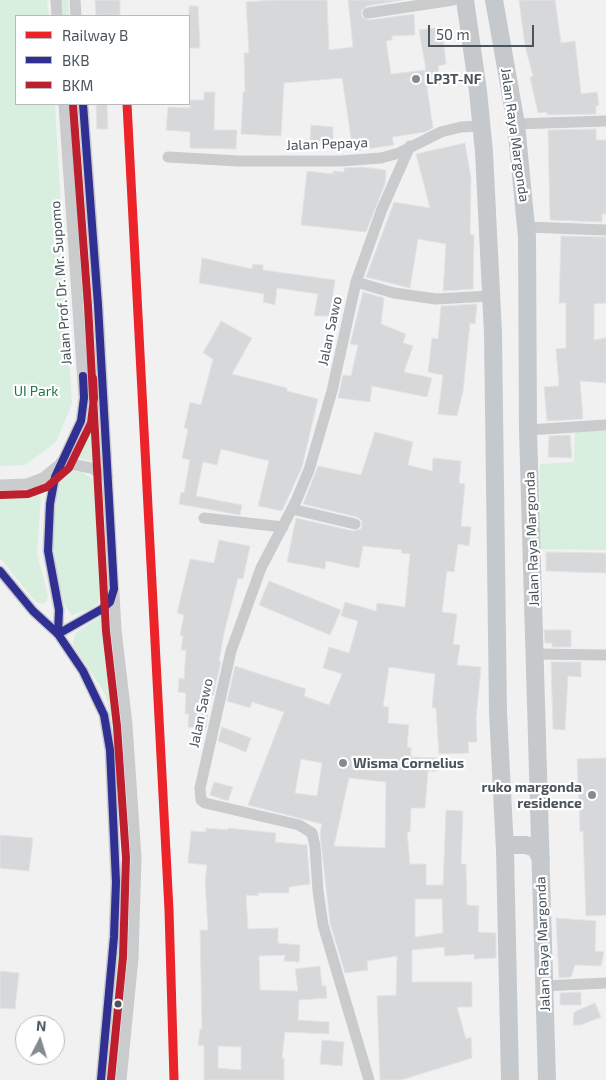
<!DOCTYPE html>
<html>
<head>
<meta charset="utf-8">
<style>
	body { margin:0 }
	#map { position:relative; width:606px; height:1080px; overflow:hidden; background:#f1f1f1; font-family:"Exo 2",sans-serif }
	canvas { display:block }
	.legend { position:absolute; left:15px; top:15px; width:175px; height:90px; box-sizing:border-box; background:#fff; border:1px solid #b7bbbe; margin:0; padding:6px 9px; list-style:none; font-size:15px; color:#4a545c }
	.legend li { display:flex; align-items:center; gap:10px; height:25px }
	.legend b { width:25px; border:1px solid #b7bbbe }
	.north { position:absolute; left:15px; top:1015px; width:50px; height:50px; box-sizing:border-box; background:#fff; border:1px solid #b7bbbe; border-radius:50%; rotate:5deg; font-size:14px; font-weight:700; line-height:20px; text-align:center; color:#4a545c }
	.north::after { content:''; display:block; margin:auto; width:18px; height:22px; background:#848b90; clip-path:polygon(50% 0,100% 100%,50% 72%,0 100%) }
	.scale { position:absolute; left:428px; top:25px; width:106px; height:22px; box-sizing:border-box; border:2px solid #4a545c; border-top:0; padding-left:6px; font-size:15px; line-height:18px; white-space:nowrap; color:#4a545c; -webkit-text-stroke:4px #fff; paint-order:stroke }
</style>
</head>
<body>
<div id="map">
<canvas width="606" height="1080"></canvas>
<ul class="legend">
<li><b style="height:6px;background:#ec2329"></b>Railway B</li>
<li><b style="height:6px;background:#303092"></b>BKB</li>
<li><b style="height:6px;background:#bd1f2e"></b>BKM</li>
</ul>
<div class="north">N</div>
<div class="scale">50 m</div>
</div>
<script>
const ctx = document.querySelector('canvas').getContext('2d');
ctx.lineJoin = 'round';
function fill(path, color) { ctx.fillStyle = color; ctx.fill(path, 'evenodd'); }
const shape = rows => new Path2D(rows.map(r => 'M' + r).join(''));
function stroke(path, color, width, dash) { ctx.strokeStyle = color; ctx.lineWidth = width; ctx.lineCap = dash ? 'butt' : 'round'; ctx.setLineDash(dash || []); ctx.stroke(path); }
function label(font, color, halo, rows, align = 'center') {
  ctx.font = font + ' "Exo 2",sans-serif'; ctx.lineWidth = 4.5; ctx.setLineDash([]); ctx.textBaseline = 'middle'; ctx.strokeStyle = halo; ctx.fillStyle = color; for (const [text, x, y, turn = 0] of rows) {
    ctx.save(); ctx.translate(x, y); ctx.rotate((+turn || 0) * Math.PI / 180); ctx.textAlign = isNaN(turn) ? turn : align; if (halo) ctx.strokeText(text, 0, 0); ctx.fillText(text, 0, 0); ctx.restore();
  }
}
const green = shape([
	[0,0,47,0,49,16,16,16,16,104,55,104,72,404,56,442,25,465,0,466],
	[61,0,68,0,69,16,62,16],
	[68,104,76,104,96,388,97,457,91,461,76,457,73,454,85,427,89,402],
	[606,431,606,550,539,549,540,464,574,462,575,432],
	[73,471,82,472,92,479,100,489,106,582,104,595,99,602,90,609,72,615,65,606,55,565,53,535,57,484,62,476,67,472],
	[0,493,36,493,41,497,37,554,48,596,46,602,41,604,34,600,0,558],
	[107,613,122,749,129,858,126,958,115,1080,106,1080,121,919,122,858,115,749,108,703,103,690,73,645,75,633]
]);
const building = shape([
	[95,0,120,0,120,16,96,16,95,0],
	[272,0,327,0,329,50,353,47,348,0,403,0,367,6,361,11,362,17,369,20,414,14,415,35,392,36,392,40,386,41,391,74,426,70,419,30,442,27,446,64,438,66,440,85,427,87,433,128,425,132,392,137,394,145,353,151,342,78,284,83,281,136,241,134,243,92,245,92,244,53,249,53,246,2,272,0],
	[519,0,555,0,561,43,575,41,581,94,597,92,599,105,596,106,596,114,547,115,547,112,538,113,530,77,533,76,525,46,519,0],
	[189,6,198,6,200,48,189,48,189,6],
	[204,92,215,92,214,130,237,130,236,149,190,148,190,132,166,130,168,107,190,108,190,100,204,100,204,92],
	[96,104,107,104,108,129,97,129,96,104],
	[311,125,333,127,333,143,310,141,311,125],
	[596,129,596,140,606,140,606,214,602,214,602,222,550,220,548,130,596,129],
	[465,143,471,178,470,234,474,235,473,289,443,291,446,244,418,239,410,288,366,277,394,202,430,208,416,154,465,143],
	[362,167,386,170,385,184,366,232,301,225,307,171,333,174,333,171,344,172,344,168,362,167],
	[561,236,606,237,606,303,594,304,594,340,606,338,606,383,580,381,583,419,547,421,544,387,559,386,556,349,566,348,566,303,559,303,561,236],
	[202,258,252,269,253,264,263,265,263,270,335,280,330,316,314,316,318,294,277,288,275,305,263,302,264,294,199,283,202,258],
	[363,292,384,298,381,324,406,334,403,343,413,346,404,372,432,378,427,397,372,386,370,402,338,398,343,375,351,376,358,345,350,344,363,292],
	[477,304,475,324,470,323,463,391,457,416,438,414,443,375,428,372,432,338,438,339,441,306,477,304],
	[221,321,252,338,232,374,287,388,287,391,318,399,302,467,282,511,258,506,269,461,221,449,217,465,203,462,196,496,242,505,240,515,179,504,181,492,184,493,190,460,182,458,188,429,184,428,190,402,201,405,213,359,203,353,221,321],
	[375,432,413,442,408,465,432,471,433,458,461,461,459,483,465,484,461,526,471,527,469,546,458,544,454,572,447,571,442,612,457,614,453,644,460,645,457,665,481,667,476,719,477,742,468,742,469,753,439,754,436,708,432,708,435,674,389,667,383,706,389,707,388,723,409,725,407,747,411,748,411,757,437,758,437,771,428,771,425,808,411,808,410,832,407,832,410,864,426,864,426,885,443,885,446,810,463,811,461,864,466,864,467,905,479,906,478,932,496,933,496,958,474,959,474,954,445,956,444,947,412,950,412,982,472,982,472,1007,457,1007,466,1039,471,1037,472,1058,401,1080,380,1080,377,996,396,995,397,956,367,961,368,970,345,973,330,923,320,834,322,824,248,805,284,712,252,702,250,708,227,701,235,666,306,689,304,696,329,705,342,674,323,668,329,647,349,653,358,621,341,616,345,602,376,611,377,603,405,607,410,554,401,553,402,550,363,546,359,568,326,561,325,569,287,562,296,518,353,531,361,529,362,521,357,517,303,504,318,466,361,475,375,432],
	[301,759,322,763,317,796,295,793,301,759],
	[349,778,386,782,385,848,334,846,349,778],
	[415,899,442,899,443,933,415,937,415,899],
	[570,435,572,458,548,457,549,436,570,435],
	[219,540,250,546,243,579,238,578,224,633,219,661,221,662,213,696,210,695,206,728,188,727,189,714,185,714,186,693,178,692,179,678,184,679,186,650,181,650,183,636,180,635,184,615,177,613,190,559,214,563,219,540],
	[546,552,606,553,606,573,546,571,546,552],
	[269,581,341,610,330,635,259,605,269,581],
	[544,630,571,630,571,647,552,647,552,643,545,643,544,630],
	[551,662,581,662,581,677,568,676,565,730,553,729,551,662],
	[222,727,251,738,246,752,218,741,222,727],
	[606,758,606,915,586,916,583,831,580,832,577,759,606,758],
	[214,782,233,787,228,801,210,795,214,782],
	[206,828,228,830,228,828,276,833,275,842,307,845,310,884,289,887,289,893,258,893,258,896,246,895,248,929,278,928,278,943,300,945,299,962,284,961,285,955,259,956,260,990,298,991,295,969,320,966,322,986,326,986,327,998,299,1000,298,1020,329,1022,329,1034,285,1032,282,1058,284,1058,284,1080,204,1080,204,1046,198,1045,200,1029,202,1029,200,930,208,930,205,881,207,865,188,863,191,831,206,832,206,828],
	[218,1046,241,1047,241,1070,218,1068,218,1046],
	[0,835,33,838,29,871,0,868,0,835],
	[556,918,596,921,595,951,604,952,601,966,575,965,571,977,559,978,556,918],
	[0,971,19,973,15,1009,0,1008,0,971],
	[581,992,581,1005,560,1005,560,993,581,992],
	[595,1003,601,1017,581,1025,573,1025,574,1012,595,1003],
	[322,1040,344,1042,342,1066,320,1064,322,1040]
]);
const street = shape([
	[56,0,57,16],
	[75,0,76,16],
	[368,13,453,0],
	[83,104,98,305,116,630,127,725,136,858,133,958,121,1080],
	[516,124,606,121],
	[168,157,239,161,341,161,381,158,399,153,441,132,461,127,481,126],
	[526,227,606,230],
	[356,282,394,293,436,299,490,296],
	[528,430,606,425],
	[61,462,91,468,108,477],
	[0,485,27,484,43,478,59,465],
	[292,509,355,524],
	[204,518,283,527],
	[0,571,33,611,58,634,83,671,104,715,110,750,116,882,114,937,101,1080],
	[58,634,59,610,48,551,50,504,55,477,81,421,84,398,64,104],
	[58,634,102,609,110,602,113,592],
	[535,654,606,655],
	[544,986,606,983],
	[369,1080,323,925,318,891,315,846,312,833,299,825,205,803,201,800,200,788,231,651,261,568,296,501,309,470,332,391,356,282,382,209,410,146]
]);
const primary = shape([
	[465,0,478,91,484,152,493,333,498,712,505,851,510,1080],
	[494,0,516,124,527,237,528,430,547,1080],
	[505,851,510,845,526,845,535,848,541,858]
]);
const bus1 = shape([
	[0,571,33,611,58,634,83,671,104,715,110,750,116,882,114,937,101,1080],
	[58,634,102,609,110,602,114,589,98,305,83,104],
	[58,634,59,610,48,551,50,504,55,477,81,421,84,398,83,376]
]);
const bus2 = shape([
	[73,105,88,306,106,631,117,726,126,858,123,957,111,1079],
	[0,495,28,494,47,487,69,468,91,423,94,398,93,378]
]);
const rail1 = shape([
	[127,104,169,910,174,1080]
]);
const markers = [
	[416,79,5,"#848b90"],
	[343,763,5,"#848b90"],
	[592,795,5,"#848b90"],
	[118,1004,4.5,"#4a545c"]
];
const poiNames = [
	["LP3T-NF",426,79],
	["Wisma Cornelius",353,763],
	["ruko margonda",582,787,"right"],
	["residence",582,803,"right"]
];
const streetNames = [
	["Jalan Raya Margonda",515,135,82],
	["Jalan Pepaya",327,144,-2],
	["Jalan Prof. Dr. Mr. Supomo",61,283,-94],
	["Jalan Sawo",330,331,-78],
	["Jalan Raya Margonda",532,539,-92],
	["Jalan Sawo",201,713,-78],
	["Jalan Raya Margonda",543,944,-92]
];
const parkNames = [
	["UI Park",36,391]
];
fill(green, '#d8eedf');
fill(building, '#d7d8da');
stroke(building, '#e3e3e4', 1);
stroke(street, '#c9cbcc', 11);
stroke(primary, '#c6c9cc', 18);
stroke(bus1, '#303092', 8);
stroke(bus2, '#bd1f2e', 8);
stroke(rail1, '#ec2329', 9);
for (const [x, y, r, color] of markers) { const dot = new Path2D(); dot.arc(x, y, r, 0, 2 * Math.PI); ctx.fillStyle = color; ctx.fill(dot); stroke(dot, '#fff', 2); }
label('bold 14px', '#4a545c', '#fff', poiNames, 'left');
label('14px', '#4a545c', '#fff', streetNames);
label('14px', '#207846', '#fff', parkNames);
</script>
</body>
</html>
